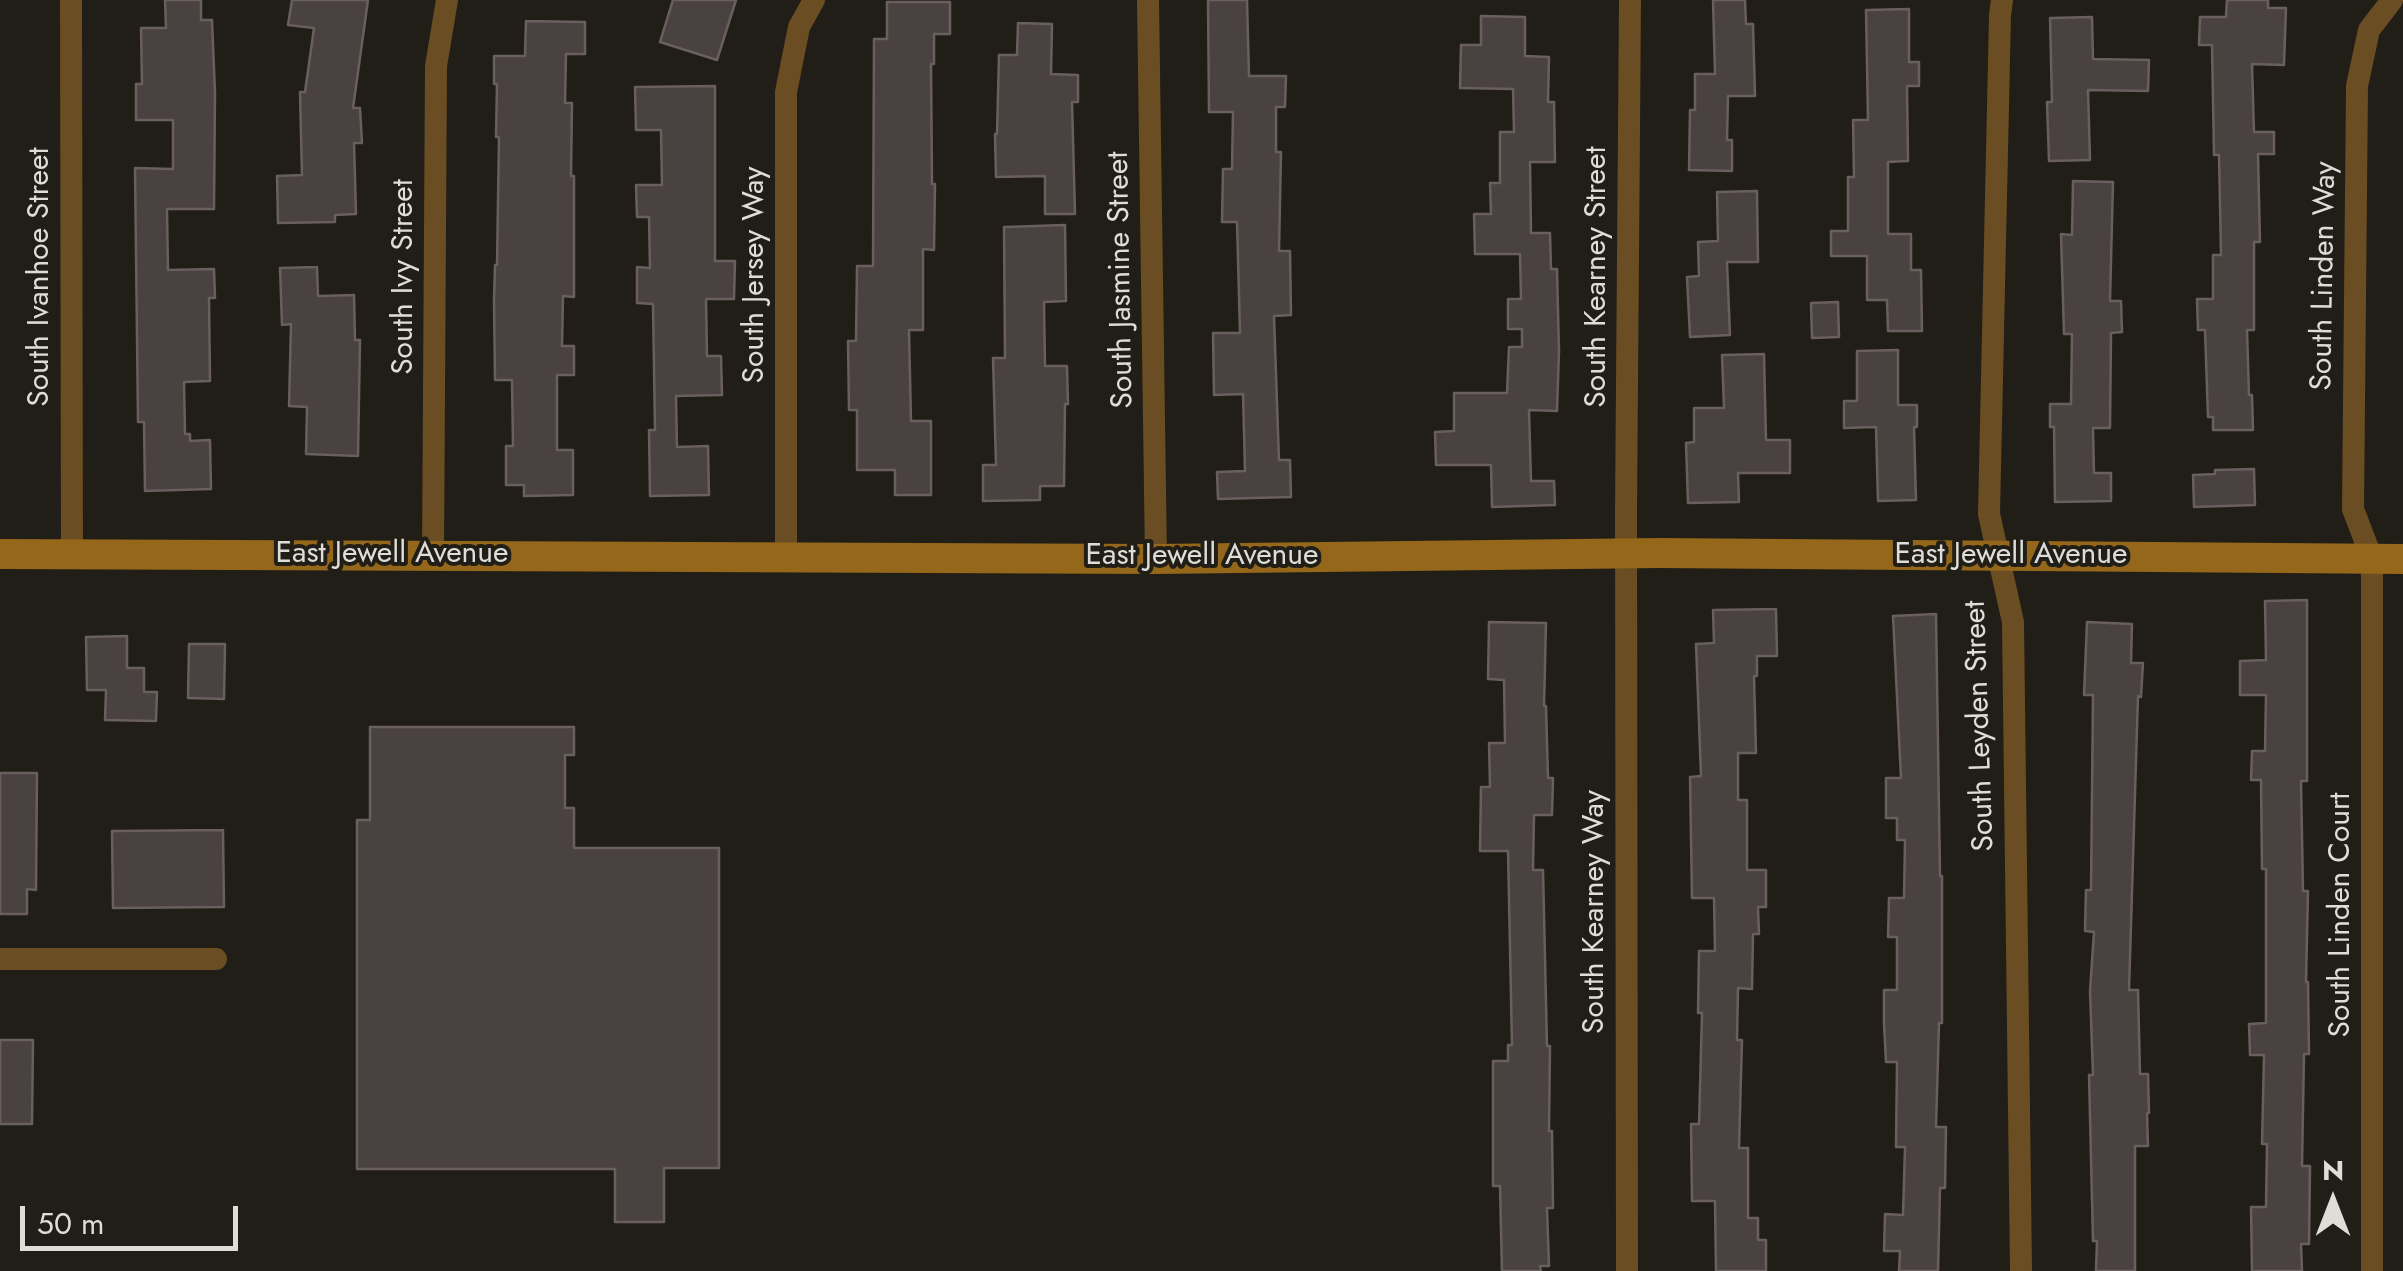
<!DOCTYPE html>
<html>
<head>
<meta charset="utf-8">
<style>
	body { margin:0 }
	#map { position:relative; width:2403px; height:1271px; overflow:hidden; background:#201e17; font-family:Jost,sans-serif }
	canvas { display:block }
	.north { position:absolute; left:2283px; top:1151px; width:100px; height:100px; -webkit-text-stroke:8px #201e17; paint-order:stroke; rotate:0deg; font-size:28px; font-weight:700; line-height:40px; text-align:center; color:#deddd8 }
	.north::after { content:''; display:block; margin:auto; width:35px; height:45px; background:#deddd8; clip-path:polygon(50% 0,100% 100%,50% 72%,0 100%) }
	.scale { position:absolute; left:20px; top:1206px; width:218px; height:45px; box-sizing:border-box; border:5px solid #deddd8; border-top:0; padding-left:12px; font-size:30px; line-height:35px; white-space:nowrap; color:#deddd8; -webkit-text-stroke:8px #201e17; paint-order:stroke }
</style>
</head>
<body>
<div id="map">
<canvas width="2403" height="1271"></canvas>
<div class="north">N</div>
<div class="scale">50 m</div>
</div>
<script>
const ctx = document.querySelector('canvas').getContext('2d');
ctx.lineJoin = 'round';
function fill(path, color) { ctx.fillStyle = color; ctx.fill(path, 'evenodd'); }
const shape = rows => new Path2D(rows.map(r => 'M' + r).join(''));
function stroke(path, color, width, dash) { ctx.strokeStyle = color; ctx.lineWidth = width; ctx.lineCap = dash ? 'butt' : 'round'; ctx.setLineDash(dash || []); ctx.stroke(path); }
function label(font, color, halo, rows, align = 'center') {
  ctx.font = font + ' Jost,sans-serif'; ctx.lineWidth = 8; ctx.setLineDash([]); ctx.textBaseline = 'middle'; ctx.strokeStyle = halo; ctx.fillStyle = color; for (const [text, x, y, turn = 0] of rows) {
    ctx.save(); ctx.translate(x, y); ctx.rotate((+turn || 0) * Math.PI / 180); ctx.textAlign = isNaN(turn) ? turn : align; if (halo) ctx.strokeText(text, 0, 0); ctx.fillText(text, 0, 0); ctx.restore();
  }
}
const building = shape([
	[165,0,201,0,201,20,212,20,215,93,214,209,167,209,168,270,214,269,215,298,209,298,210,381,184,382,185,434,190,434,190,441,210,440,211,489,145,491,144,422,138,422,135,168,173,169,173,120,136,120,136,84,142,84,141,28,166,28,165,0],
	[292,0,368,0,353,108,360,108,362,143,354,143,356,214,335,215,335,222,278,223,277,176,302,175,300,92,305,92,314,28,288,25,292,0],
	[673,0,736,0,717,60,660,42,673,0],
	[1208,0,1247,0,1249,76,1286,76,1285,107,1276,107,1276,152,1281,152,1279,251,1290,251,1291,315,1274,316,1279,460,1290,460,1291,497,1218,499,1217,472,1245,471,1243,394,1214,395,1213,333,1240,333,1237,222,1222,222,1223,169,1232,169,1233,112,1209,112,1208,0],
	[1713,0,1745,0,1746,24,1753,24,1755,96,1728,96,1727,140,1732,140,1732,171,1689,170,1690,110,1695,110,1695,74,1715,74,1713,0],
	[2227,0,2268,0,2268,8,2286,8,2284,65,2252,64,2254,132,2274,132,2274,154,2258,154,2260,242,2254,242,2254,330,2247,330,2249,395,2252,395,2253,430,2213,430,2213,417,2208,417,2205,330,2198,330,2197,299,2213,299,2213,255,2221,255,2219,155,2214,155,2212,45,2199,45,2200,17,2226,17,2227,0],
	[887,2,950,2,950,34,934,34,934,64,931,64,932,184,935,184,934,250,923,249,923,330,909,330,911,421,931,421,931,495,895,495,895,470,857,470,857,410,849,410,848,341,856,341,857,266,873,266,874,39,887,39,887,2],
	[1909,9,1909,62,1919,62,1919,86,1907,86,1908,161,1888,162,1888,234,1911,234,1911,270,1921,270,1922,331,1888,331,1887,300,1867,300,1867,256,1831,256,1831,231,1848,231,1848,177,1854,177,1853,120,1868,120,1866,10,1909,9],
	[1481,16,1525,17,1525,56,1549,57,1548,102,1554,102,1555,162,1530,162,1531,233,1550,233,1551,269,1557,269,1559,351,1557,411,1529,410,1531,481,1554,481,1555,505,1492,507,1491,465,1436,465,1435,432,1454,431,1454,393,1507,393,1509,347,1522,347,1522,329,1508,329,1508,299,1521,299,1520,254,1475,254,1474,214,1491,214,1490,183,1500,183,1500,132,1514,132,1513,89,1460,88,1461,45,1481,45,1481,16],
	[2092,17,2093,59,2149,60,2148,91,2088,90,2090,160,2049,161,2047,102,2052,102,2050,18,2092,17],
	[526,21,585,22,585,54,566,54,565,103,572,103,571,176,574,176,574,297,563,296,562,346,574,346,574,375,557,375,557,450,573,450,573,495,524,496,524,485,506,485,506,446,513,446,512,380,495,380,494,300,495,265,497,265,499,137,496,137,497,84,494,84,494,56,525,56,526,21],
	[1018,23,1052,24,1051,74,1078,75,1078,102,1072,102,1075,214,1045,214,1045,176,996,177,995,134,997,134,999,55,1017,55,1018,23],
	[715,86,715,261,735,261,734,299,706,299,707,356,721,356,722,395,676,396,677,447,708,446,709,495,650,496,649,430,655,430,653,304,637,303,637,267,650,268,649,217,637,217,636,185,662,185,661,130,636,130,635,87,715,86],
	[2073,181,2113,182,2110,301,2121,301,2122,332,2111,333,2110,428,2093,428,2094,473,2111,473,2111,501,2055,502,2054,427,2050,427,2050,404,2071,404,2072,334,2064,334,2061,234,2072,235,2073,181],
	[1757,191,1758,262,1727,262,1730,335,1690,337,1687,277,1699,276,1698,242,1718,241,1717,192,1757,191],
	[1065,225,1066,301,1044,302,1045,366,1067,366,1068,404,1065,404,1064,486,1040,486,1040,500,983,501,983,465,996,465,993,358,1005,358,1004,227,1065,225],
	[317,267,318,296,354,295,355,340,360,340,358,456,306,454,307,407,289,406,291,324,282,325,280,268,317,267],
	[1838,302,1839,337,1812,338,1811,303,1838,302],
	[1898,350,1898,405,1917,405,1917,427,1914,427,1916,500,1878,501,1876,427,1844,428,1844,401,1857,401,1857,351,1898,350],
	[1764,354,1766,440,1790,440,1790,473,1738,473,1739,502,1688,503,1686,443,1694,442,1694,408,1724,408,1722,355,1764,354],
	[2254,469,2255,505,2194,507,2193,475,2215,474,2215,470,2254,469],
	[2307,600,2307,781,2301,781,2303,891,2308,891,2306,982,2308,982,2309,1054,2304,1054,2302,1166,2310,1166,2309,1244,2301,1244,2302,1271,2252,1271,2251,1207,2266,1207,2267,1144,2262,1144,2264,1055,2250,1055,2249,1024,2266,1023,2266,869,2262,869,2261,780,2251,780,2252,751,2265,751,2266,695,2240,695,2240,661,2266,660,2265,601,2307,600],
	[1776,609,1777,656,1757,656,1757,676,1754,676,1756,753,1738,753,1738,800,1747,800,1747,870,1766,870,1766,907,1758,907,1759,934,1753,934,1752,989,1738,988,1737,1040,1742,1040,1739,1148,1748,1148,1748,1218,1758,1218,1758,1240,1766,1240,1766,1271,1716,1271,1715,1201,1692,1201,1691,1124,1699,1124,1702,1013,1698,1013,1699,951,1715,951,1714,898,1692,898,1690,777,1701,776,1696,644,1714,643,1713,610,1776,609],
	[1936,614,1940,876,1942,876,1942,1023,1939,1023,1936,1127,1946,1127,1945,1188,1940,1188,1938,1271,1899,1271,1900,1251,1884,1251,1885,1214,1903,1215,1905,1147,1896,1147,1897,1062,1886,1062,1884,1024,1884,990,1897,990,1897,937,1888,937,1889,898,1904,898,1905,840,1897,840,1897,818,1886,818,1886,778,1901,778,1893,616,1936,614],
	[1489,622,1546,623,1544,706,1546,706,1548,778,1553,778,1552,815,1534,815,1533,870,1543,870,1547,1046,1550,1046,1549,1131,1552,1131,1553,1208,1547,1208,1549,1266,1540,1266,1541,1271,1502,1271,1500,1186,1493,1186,1493,1061,1508,1061,1508,1045,1512,1045,1508,851,1480,851,1481,787,1490,787,1489,743,1505,743,1504,680,1488,679,1489,622],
	[2087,622,2132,624,2131,663,2143,663,2141,697,2138,696,2129,990,2138,990,2140,1074,2148,1074,2149,1113,2147,1113,2148,1146,2135,1146,2135,1271,2096,1271,2097,1241,2093,1241,2089,1075,2093,1075,2090,991,2094,932,2085,931,2086,890,2091,890,2093,695,2084,695,2087,622],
	[127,636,127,668,144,668,144,692,157,692,156,721,105,720,106,690,87,690,86,637,127,636],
	[189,644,225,644,224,699,188,698,189,644],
	[370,727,574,727,574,755,565,755,565,808,574,808,574,848,719,848,719,1168,664,1168,664,1222,615,1222,615,1169,357,1169,357,820,370,820,370,727],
	[0,773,37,773,36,890,27,889,27,914,0,914,0,773],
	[223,830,224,907,113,908,112,831,223,830],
	[0,1040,33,1040,32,1124,0,1124,0,1040]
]);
const street = shape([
	[71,0,72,554],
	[1148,0,1156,559],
	[2002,0,2000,15,1989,514,2013,622,2021,1271],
	[433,556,436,66,447,0],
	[786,556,786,92,799,27,814,0],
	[0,959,216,959],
	[1627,1271,1626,513,1630,0],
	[2372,1271,2372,559,2353,509,2357,86,2369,30,2392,0]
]);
const secondary = shape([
	[0,554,1156,559,1659,553,2403,559]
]);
const streetNames = [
	["South Jersey Way",756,275,-90],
	["South Linden Way",2325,276,-89],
	["South Ivanhoe Street",41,277,-90],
	["South Ivy Street",405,277,-90],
	["South Kearney Street",1598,277,-90],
	["South Jasmine Street",1122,280,-91],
	["East Jewell Avenue",392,555],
	["East Jewell Avenue",2011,556],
	["East Jewell Avenue",1202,557],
	["South Leyden Street",1981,726,-92],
	["South Kearney Way",1596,912,-90],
	["South Linden Court",2342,915,-90]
];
fill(building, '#4a4141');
stroke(building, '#685f5e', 2.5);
stroke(street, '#6a4d23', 22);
stroke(secondary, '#95671a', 30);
label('30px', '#deddd8', '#201e17', streetNames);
</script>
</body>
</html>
